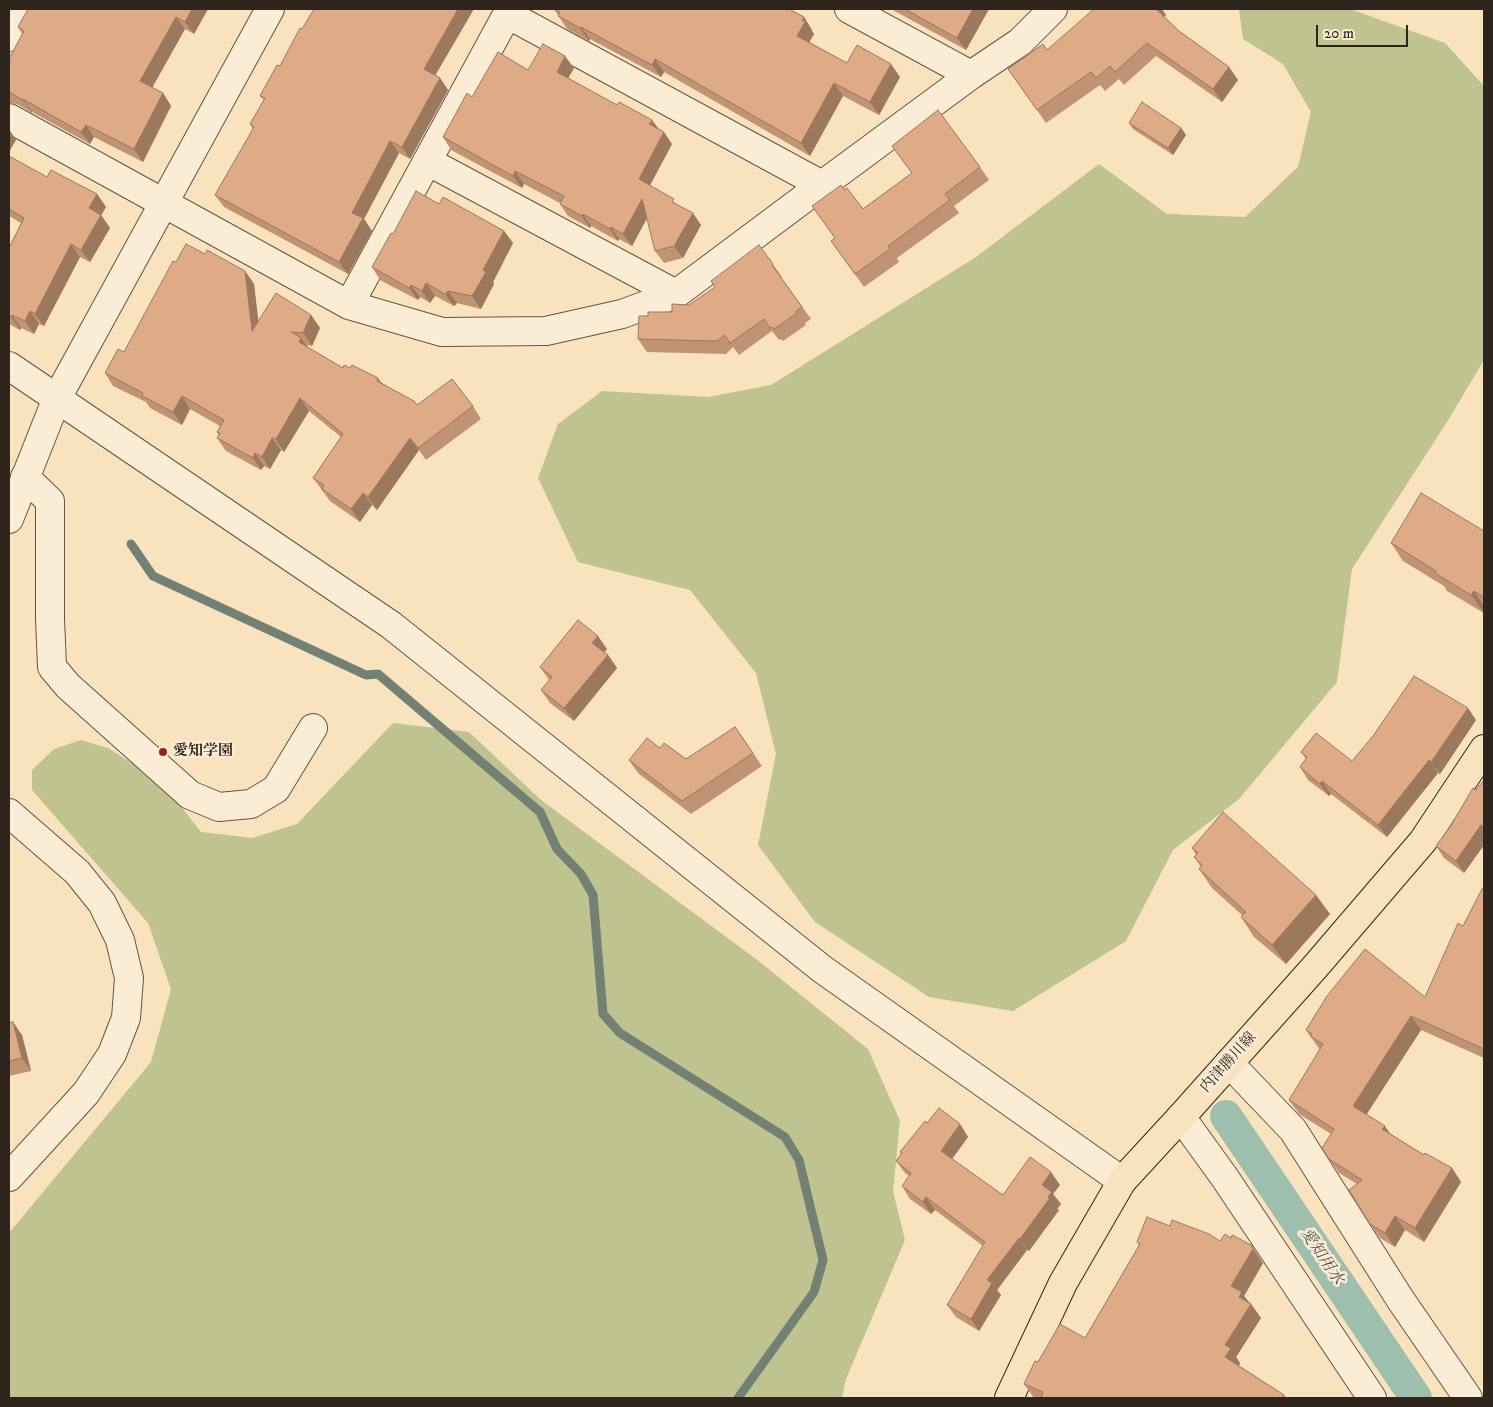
<!DOCTYPE html>
<html>
<head>
<meta charset="utf-8">
<style>
	body { margin:0 }
	#map { position:relative; width:1493px; height:1407px; overflow:hidden; background:#f9e2be; font-family:"IM FELL DW Pica",serif }
	canvas { display:block }
	.frame { position:absolute; inset:0; border:10px solid #2f251d; pointer-events:none }
	.scale { position:absolute; left:1316px; top:25px; width:92px; height:22px; box-sizing:border-box; border:2px solid #2f251d; border-top:0; padding-left:6px; font-size:15px; line-height:18px; white-space:nowrap; color:#2f251d; -webkit-text-stroke:4px #fbecd5; paint-order:stroke }
</style>
</head>
<body>
<div id="map">
<canvas width="1493" height="1407"></canvas>
<div class="frame"></div>
<div class="scale">20 m</div>
</div>
<script>
const ctx = document.querySelector('canvas').getContext('2d');
ctx.lineJoin = 'round';
function fill(path, color) { ctx.fillStyle = color; ctx.fill(path, 'evenodd'); }
const shape = rows => new Path2D(rows.map(r => 'M' + r).join(''));
function stroke(path, color, width, dash) { ctx.strokeStyle = color; ctx.lineWidth = width; ctx.lineCap = dash ? 'butt' : 'round'; ctx.setLineDash(dash || []); ctx.stroke(path); }
function label(font, color, halo, rows, align = 'center') {
  ctx.font = font + ' "IM FELL DW Pica","Noto Serif JP",serif'; ctx.lineWidth = 5; ctx.setLineDash([]); ctx.textBaseline = 'middle'; ctx.strokeStyle = halo; ctx.fillStyle = color; for (const [text, x, y, turn = 0] of rows) {
    ctx.save(); ctx.translate(x, y); ctx.rotate((+turn || 0) * Math.PI / 180); ctx.textAlign = isNaN(turn) ? turn : align; if (halo) ctx.strokeText(text, 0, 0); ctx.fillText(text, 0, 0); ctx.restore();
  }
}
const green = shape([
	[1239,9,1350,9,1445,43,1484,86,1484,360,1447,422,1352,569,1337,682,1239,799,1173,850,1126,941,1013,1011,929,997,815,922,758,845,776,754,756,673,690,590,578,562,538,478,558,424,602,391,708,397,771,385,976,257,1099,164,1167,214,1245,217,1298,167,1311,112,1283,64,1243,39],
	[393,723,469,732,541,800,756,959,868,1049,900,1121,893,1191,905,1240,846,1379,842,1398,9,1398,9,1233,151,1062,171,989,148,923,32,790,32,770,54,749,81,740,108,748,133,764,180,805,201,832,252,838,297,824]
]);
const stream = shape([
	[131,544,153,576,366,675,378,674,540,812,557,849,581,874,593,895,603,1014,620,1033,785,1137,799,1160,823,1260,814,1292,738,1398]
]);
const canal = shape([
	[1226,1116,1416,1398]
]);
const minor = shape([
	[849,9,971,75],
	[507,14,822,185],
	[9,37,24,9],
	[9,118,349,305,442,332,546,331,622,314,676,294,822,185,971,75,1020,42,1053,9],
	[427,161,676,294],
	[349,305,510,9],
	[9,366,391,625,822,969,1122,1181],
	[25,477,50,501,50,618,52,667,68,686,190,795,219,807,251,804,276,789,313,728],
	[9,519,57,398,270,9],
	[9,813,77,872,102,903,120,940,129,978,126,1018,112,1054,86,1093,9,1177],
	[1229,1063,1293,1130,1400,1299,1468,1398],
	[1181,1117,1225,1178,1372,1398]
]);
const major = shape([
	[1009,1398,1063,1283,1122,1181,1181,1117,1315,967,1423,841,1484,749]
]);
const wall = shape([
	[28,9,208,9,194,34,185,29,152,88,163,93,171,106,143,162,94,137,90,144,32,112,32,113,17,104,9,103,9,59,22,34,18,27],
	[554,9,804,17,812,30,812,31,814,34,809,42,847,63,900,77,879,115,843,96,810,156,664,72,661,77,590,39,589,41,567,29],
	[891,9,989,9,966,50],
	[1163,11,1166,15,1164,17,1179,31,1229,67,1238,80,1222,102,1156,56,1124,85,1119,79,1105,91,1100,85,1046,123,1008,69,1047,50],
	[302,29,435,75,440,78,448,90,410,159,399,153,364,219,372,231,348,274,224,207,215,195,253,129,250,124,264,100,260,96,280,66],
	[574,68,568,78,659,130,672,144,650,185,678,205,701,225,683,258,664,263,655,251,647,218,632,246,619,239,618,241,591,226,590,228,568,216,560,204,560,203,524,184,522,188,451,150,443,137,472,97,528,70],
	[1129,123,1181,128,1186,135,1173,155,1133,129],
	[892,146,980,167,989,180,954,206,959,213,897,258,899,262,864,287,831,241,835,238,844,190,863,209,912,173],
	[9,156,47,177,97,194,106,207,101,215,110,228,90,262,80,257,44,326,39,324,34,334,21,328,20,330,9,324,9,248,21,223,9,216],
	[439,204,504,231,513,243,493,282,494,284,481,309,457,303,454,306,435,296,430,303,420,297,418,300,380,280,372,267,393,234],
	[759,245,782,277,781,277,811,319,805,323,806,325,783,341,781,339,779,340,772,331,739,355,733,347,726,354,647,352,638,339,648,316,672,312,689,305,715,287],
	[205,254,245,271,254,284,258,321,311,315,320,328,312,346,307,345,308,348,343,368,350,368,378,378,382,383,417,405,473,406,481,419,426,460,419,450,377,510,372,505,360,522,330,501,313,478,341,437,309,411,284,452,281,450,270,469,264,466,261,470,226,451,217,438,219,435,217,432,220,426,190,409,182,425,150,408,146,402,113,386,105,373,124,352,176,262],
	[1484,531,1484,613,1447,591,1444,586,1403,561,1391,543],
	[607,649,604,652,608,655,617,668,574,721,550,703,541,690,549,680,540,667],
	[1476,720,1440,774,1438,773,1387,837,1331,794,1329,796,1308,780,1300,767,1306,759,1301,752,1352,761],
	[735,727,762,766,691,814,638,773,629,760,660,748,686,759],
	[1484,780,1484,845,1464,873,1444,858,1436,846,1476,790],
	[1192,848,1330,914,1286,964,1254,937,1241,917,1243,916,1212,888,1199,869,1201,867,1194,857,1196,855],
	[1484,890,1484,1058,1421,1030,1366,1114,1391,1134,1424,1155,1452,1168,1461,1182,1424,1242,1405,1230,1395,1247,1380,1238,1370,1224,1357,1184,1339,1173,1329,1159,1331,1134,1299,1114,1289,1100,1320,1050,1306,1030,1425,997,1463,926],
	[9,1023,22,1035,31,1071,9,1076],
	[927,1123,960,1124,968,1137,952,1159,1003,1195,1060,1185,1053,1194,1061,1204,1057,1209,1059,1210,1029,1251,1027,1250,997,1290,1001,1295,979,1331,956,1317,947,1305,983,1246,935,1210,931,1214,910,1199,902,1186,909,1176,905,1173,896,1161,902,1154,900,1152],
	[1170,1226,1220,1241,1263,1263,1244,1296,1249,1302,1251,1304,1261,1318,1236,1357,1240,1363,1239,1366,1284,1395,1286,1398,1034,1398,1024,1384,1038,1362,1085,1338,1139,1245,1137,1242]
]);
const shadedWall = shape([
	[192,9,208,9,194,34,185,22],
	[458,9,474,9,432,81,424,69],
	[973,9,989,9,966,50,957,38],
	[1155,9,1164,9,1163,11,1166,15,1162,19],
	[176,17,185,29,149,93,140,81],
	[804,17,812,30,812,31,814,34,806,48,797,36,802,20],
	[581,27,590,39,589,41,580,28],
	[565,56,574,68,565,84,557,72],
	[655,59,664,72,661,77,652,65],
	[891,64,900,77,879,115,870,102],
	[1229,67,1238,80,1222,102,1213,89],
	[440,78,448,90,410,159,402,147],
	[834,83,843,96,810,156,801,143],
	[163,93,171,106,143,162,134,149],
	[23,99,32,112,32,113,23,100],
	[652,120,661,132,649,124],
	[86,125,94,137,90,144,81,132],
	[1181,128,1186,135,1173,155,1168,148],
	[9,129,16,140,9,152],
	[664,132,672,144,647,191,639,179],
	[390,141,399,153,364,219,372,231,348,274,339,262,352,213],
	[515,171,524,184,522,188,513,176],
	[97,194,106,207,98,221,89,208],
	[642,199,651,211,632,246,623,234],
	[693,213,701,225,683,258,674,246],
	[583,214,591,226,590,228,582,216],
	[101,215,110,228,90,262,81,250],
	[611,227,619,239,618,241,610,229],
	[504,231,513,243,493,282,494,284,481,309,472,296,483,270],
	[71,244,80,257,44,326,35,314],
	[245,271,254,284,261,343,252,331],
	[426,283,435,296,430,303,422,291],
	[411,285,420,297,418,300,409,288],
	[448,291,457,303,454,306,445,294],
	[30,311,39,324,34,334,25,321],
	[12,315,21,328,20,330,11,317],
	[311,315,320,328,312,346,303,333],
	[301,338,310,350,299,342],
	[182,396,190,409,182,425,173,412],
	[300,398,309,411,284,452,276,439],
	[272,438,281,450,270,469,262,457],
	[410,438,419,450,377,510,368,497],
	[255,453,264,466,261,470,253,458],
	[363,493,372,505,360,522,351,509],
	[1474,591,1484,606,1484,613,1471,595],
	[598,636,607,649,601,656,592,643],
	[608,655,617,668,574,721,564,708],
	[1468,708,1476,720,1440,774,1431,762],
	[1429,760,1438,773,1387,837,1378,825],
	[1322,781,1331,794,1329,796,1320,784],
	[1481,825,1484,830,1484,845,1464,873,1456,861],
	[1316,895,1330,914,1286,964,1272,945],
	[1411,1016,1421,1030,1363,1120,1353,1106],
	[13,1022,22,1035,31,1071,22,1058],
	[960,1124,968,1137,949,1163,941,1151],
	[1385,1126,1394,1140,1382,1129],
	[1452,1168,1461,1182,1424,1242,1415,1228],
	[1051,1172,1060,1185,1053,1194,1061,1204,1057,1209,1059,1210,1029,1251,1020,1239,1042,1185],
	[926,1197,935,1210,931,1214,923,1202],
	[1395,1216,1405,1230,1395,1247,1385,1233],
	[1019,1238,1027,1250,997,1290,1001,1295,979,1331,971,1319,987,1280],
	[1251,1245,1263,1263,1244,1296,1251,1305,1251,1304,1261,1318,1236,1357,1240,1363,1235,1371,1225,1357,1225,1345,1231,1286]
]);
const building = shape([
	[28,9,192,9,185,22,176,17,140,81,163,93,134,149,86,125,81,132,23,99,23,100,9,92,9,59,24,31,18,27,28,9],
	[314,9,458,9,424,69,440,78,402,147,390,141,352,213,363,218,339,262,215,195,254,127,250,124,265,98,260,96,277,65,280,66,300,28,302,29,314,9],
	[554,9,789,9,804,17,802,20,805,22,797,36,847,63,857,45,891,64,870,102,834,83,801,143,655,59,652,65,581,27,580,28,558,16,560,12,554,9],
	[905,9,973,9,957,38,905,9],
	[1094,9,1156,9,1179,31,1229,67,1213,89,1147,43,1115,72,1110,66,1096,78,1091,72,1037,110,1008,69,1043,44,1047,50,1094,9],
	[543,44,565,56,557,72,617,105,619,102,652,120,649,124,664,132,639,179,674,199,672,202,693,213,674,246,655,251,642,199,623,234,611,227,610,229,583,214,582,216,560,204,564,196,515,171,513,176,443,137,467,93,472,97,498,52,528,70,543,44],
	[1142,102,1181,128,1168,148,1129,123,1142,102],
	[938,110,980,167,945,194,950,200,888,246,890,249,855,274,831,241,835,238,812,206,841,185,844,190,847,188,863,209,912,173,892,146,938,110],
	[9,156,47,177,51,170,97,194,89,208,101,215,81,250,71,244,35,314,30,311,25,321,12,315,11,317,9,316,9,248,24,218,9,209,9,156],
	[416,191,439,204,443,197,504,231,483,270,486,272,472,296,448,291,445,294,426,283,422,291,411,285,409,288,372,267,391,233,393,234,416,191],
	[186,244,205,254,207,250,245,271,252,331,276,293,311,315,303,333,291,332,301,338,299,342,343,368,344,365,350,368,352,365,378,378,377,381,414,401,417,405,452,379,473,406,418,448,410,438,368,497,363,493,351,509,322,489,324,485,313,478,343,434,300,398,276,439,272,438,262,457,255,453,253,458,217,438,220,433,217,432,224,420,182,396,173,412,142,396,143,393,105,373,118,349,124,352,173,261,176,262,186,244],
	[759,245,773,264,772,265,802,307,796,311,797,313,774,329,772,327,770,328,764,319,730,343,725,335,717,341,638,339,639,316,648,316,648,312,672,312,672,304,689,305,715,287,711,281,759,245],
	[1421,493,1484,531,1484,597,1474,591,1471,595,1435,573,1436,571,1391,543,1421,493],
	[578,620,598,636,592,643,608,655,564,708,541,690,552,677,540,667,578,620],
	[1414,676,1468,708,1431,762,1429,760,1378,825,1322,781,1320,784,1300,767,1307,757,1301,752,1316,733,1352,761,1373,736,1414,676],
	[735,727,753,753,682,801,629,760,647,738,660,748,664,743,686,759,735,727],
	[1484,780,1484,827,1481,825,1456,861,1436,846,1450,827,1473,788,1476,790,1484,780],
	[1223,812,1316,895,1272,945,1241,917,1246,912,1199,869,1202,865,1194,857,1198,853,1192,848,1223,812],
	[1482,889,1484,890,1484,1049,1411,1016,1353,1106,1385,1126,1382,1129,1424,1155,1425,1153,1452,1168,1415,1228,1395,1216,1385,1233,1370,1224,1349,1190,1362,1180,1329,1159,1322,1148,1334,1129,1289,1100,1323,1044,1310,1036,1312,1034,1306,1030,1327,996,1365,949,1425,997,1458,923,1463,926,1482,889],
	[13,1022,22,1058,9,1061,9,1023,13,1022],
	[939,1108,960,1124,941,1151,1003,1195,1030,1157,1051,1172,1042,1185,1052,1192,1048,1197,1050,1198,1020,1239,1019,1238,987,1280,992,1283,971,1319,947,1305,985,1242,926,1197,923,1202,902,1186,911,1173,896,1161,902,1153,900,1152,925,1121,927,1123,939,1108],
	[1147,1217,1170,1226,1172,1220,1209,1234,1220,1241,1225,1234,1231,1238,1232,1235,1251,1245,1253,1249,1231,1286,1242,1292,1239,1297,1251,1304,1225,1345,1231,1348,1225,1357,1284,1395,1282,1398,1041,1398,1043,1392,1024,1384,1035,1361,1038,1362,1060,1324,1085,1338,1140,1244,1137,1242,1147,1217]
]);
const markers = [
	[163,752,5,"#8f2418"]
];
const poiNames = [
	["愛知学園",173,752]
];
const streetNames = [
	["内津勝川線",1229,1063,-48]
];
const waterNames = [
	["愛知用水",1321,1257,56]
];
fill(green, '#bfc390');
stroke(stream, '#728174', 9);
stroke(canal, '#9ebeae', 32);
stroke(minor, '#625445', 30);
stroke(major, '#2f251d', 30);
stroke(minor, '#fbecd5', 28);
stroke(major, '#f9e2be', 28);
fill(wall, '#c09374');
fill(shadedWall, '#9c785e');
fill(building, '#dfab87');
stroke(building, '#9c785e', 1);
for (const [x, y, r, color] of markers) { const dot = new Path2D(); dot.arc(x, y, r, 0, 2 * Math.PI); ctx.fillStyle = color; ctx.fill(dot); stroke(dot, '#fbecd5', 2); }
label('bold 15px', '#2f251d', '#fbecd5', poiNames, 'left');
label('15px', '#2f251d', '#fbecd5', streetNames);
label('italic 16px', '#505348', '#fbecd5', waterNames);
</script>
</body>
</html>
